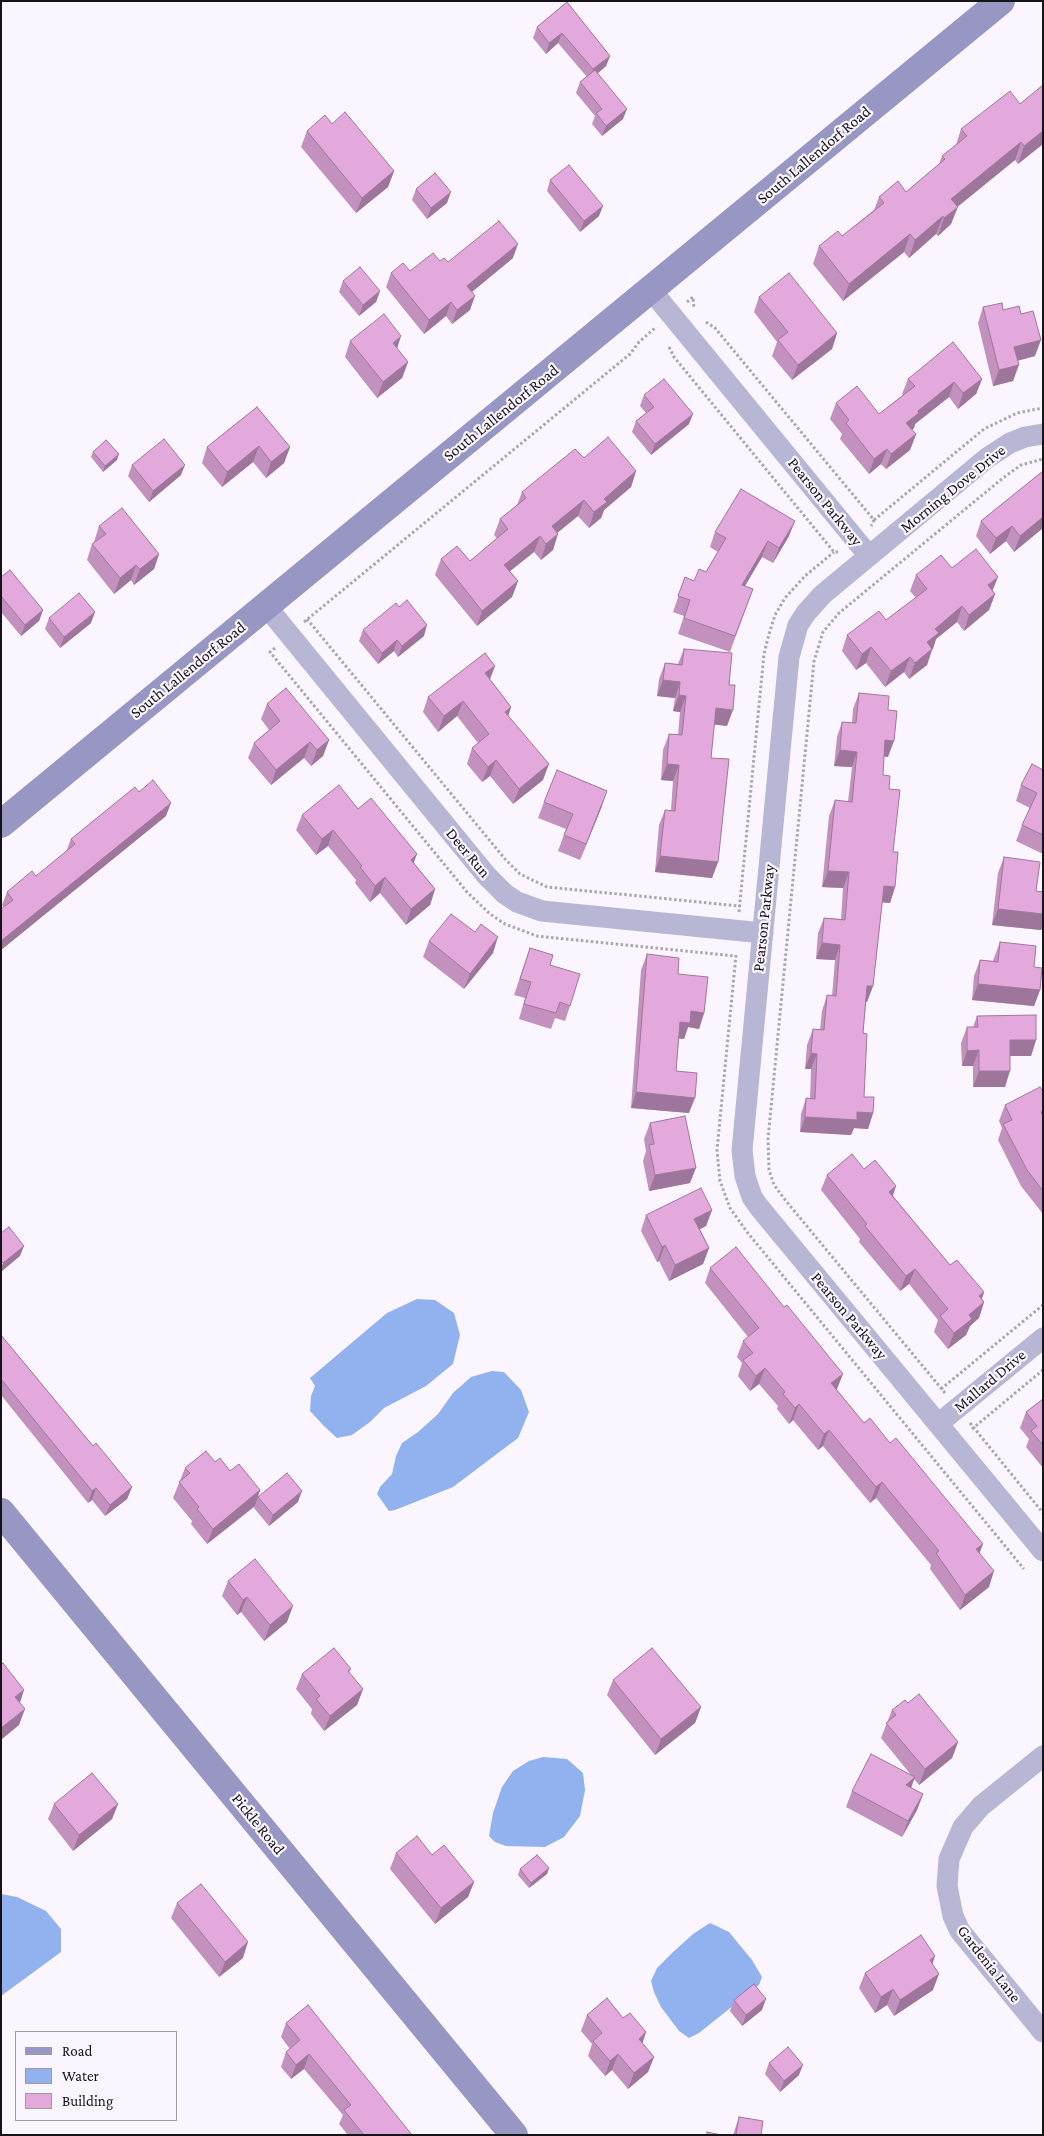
<!DOCTYPE html>
<html>
<head>
<meta charset="utf-8">
<style>
	body { margin:0 }
	#map { position:relative; width:1044px; height:2136px; overflow:hidden; background:#faf5ff; font-family:"Crimson Pro",serif }
	canvas { display:block }
	.frame { position:absolute; inset:0; border:2px solid #161319; pointer-events:none }
	.legend { position:absolute; left:15px; top:2031px; width:162px; height:90px; box-sizing:border-box; background:#faf5ff; border:1px solid #9f9ba3; margin:0; padding:6px 9px; list-style:none; font-size:15px; color:#161319 }
	.legend li { display:flex; align-items:center; gap:10px; height:25px }
	.legend b { width:25px; border:1px solid #9f9ba3 }
</style>
</head>
<body>
<div id="map">
<canvas width="1044" height="2136"></canvas>
<div class="frame"></div>
<ul class="legend">
<li><b style="height:6px;background:#9896c3"></b>Road</li>
<li><b style="height:14px;background:#92b1ef"></b>Water</li>
<li><b style="height:14px;background:#e3a9dd"></b>Building</li>
</ul>
</div>
<script>
const ctx = document.querySelector('canvas').getContext('2d');
ctx.lineJoin = 'round';
function fill(path, color) { ctx.fillStyle = color; ctx.fill(path, 'evenodd'); }
const shape = rows => new Path2D(rows.map(r => 'M' + r).join(''));
function stroke(path, color, width, dash) { ctx.strokeStyle = color; ctx.lineWidth = width; ctx.lineCap = dash ? 'butt' : 'round'; ctx.setLineDash(dash || []); ctx.stroke(path); }
function label(font, color, halo, rows, align = 'center') {
  ctx.font = font + ' "Crimson Pro",serif'; ctx.lineWidth = 4.5; ctx.setLineDash([]); ctx.textBaseline = 'middle'; ctx.strokeStyle = halo; ctx.fillStyle = color; for (const [text, x, y, turn = 0] of rows) {
    ctx.save(); ctx.translate(x, y); ctx.rotate((+turn || 0) * Math.PI / 180); ctx.textAlign = isNaN(turn) ? turn : align; if (halo) ctx.strokeText(text, 0, 0); ctx.fillText(text, 0, 0); ctx.restore();
  }
}
const water = shape([
	[417,1299,435,1300,454,1313,460,1335,453,1364,426,1386,384,1408,370,1422,352,1435,337,1438,324,1426,310,1411,311,1396,315,1386,310,1378,387,1313],
	[492,1371,504,1372,521,1390,529,1412,518,1438,453,1487,395,1510,389,1511,377,1494,380,1487,392,1474,396,1456,402,1443,418,1432,438,1414,453,1393,471,1377],
	[543,1757,567,1759,583,1773,585,1790,580,1816,564,1837,545,1847,506,1846,495,1842,489,1836,493,1813,502,1787,513,1771,529,1761],
	[1,1894,17,1897,46,1911,61,1929,61,1952,1,1996],
	[710,1923,729,1932,752,1960,762,1977,759,1985,699,2033,689,2038,679,2031,661,2007,654,1992,651,1981,657,1968,670,1955,693,1934]
]);
const path = shape([
	[687,302,693,297,694,309],
	[706,322,715,328,874,520,871,526],
	[669,347,674,357,834,552,839,552],
	[874,520,984,429,1017,413,1043,408],
	[307,619,505,859,520,874,547,887,740,906],
	[304,622,630,354,639,342,655,328],
	[275,648,270,652,467,892,490,914,505,924,537,936,735,956],
	[739,912,764,654,769,634,775,615,785,598,805,576,834,552],
	[736,955,717,1150,720,1181,730,1208,747,1232,1024,1569],
	[941,1389,1043,1305],
	[945,1393,786,1201,774,1185,769,1170,768,1139,814,661,823,632,839,613,1003,478,1021,465,1043,459],
	[970,1423,1043,1513],
	[972,1429,1043,1370]
]);
const street = shape([
	[651,290,869,556],
	[1043,434,1025,437,1010,443,987,458,822,595,806,613,798,625,789,657,742,1150,745,1176,752,1197,759,1207,1043,1551],
	[266,606,486,875,505,894,517,902,542,911,763,933],
	[938,1424,1043,1338],
	[1043,1756,981,1806,963,1827,949,1859,947,1886,953,1916,960,1931,1043,2032]
]);
const secondary = shape([
	[1,824,1001,1],
	[1,1512,514,2135]
]);
const wall = shape([
	[567,2,610,56,606,66,598,73,623,119,602,136,592,124,595,116,576,93,580,82,587,77,558,43,546,54,533,38,537,27],
	[1043,85,1043,144,1018,164,1015,160,957,207,951,224,938,236,936,234,909,258,904,252,843,301,813,264,819,246,842,236,874,210,879,197,906,192,939,164,942,156,956,145,961,129,1020,104],
	[332,124,394,171,388,187,356,213,301,147,307,131],
	[550,180,599,216,580,232,547,191],
	[416,189,447,203,427,219,412,200],
	[513,258,472,292,470,310,452,324,446,316,424,334,386,287,391,273,410,271,440,261,448,262],
	[343,281,380,291,376,302,359,316,339,292],
	[759,297,837,333,832,349,792,380,772,356,777,342,754,312],
	[983,307,1021,314,1035,356,1017,361,1013,381,993,386,978,323],
	[350,341,408,362,402,378,377,398,345,357],
	[908,379,982,379,976,394,958,409,949,397,915,424,914,428,912,430,916,434,910,450,886,469,881,464,869,474,840,439,842,434,830,419,836,403,879,414,903,395,902,394],
	[644,395,689,424,651,455,632,432,636,421,646,413,640,406],
	[257,407,290,447,284,463,266,478,253,462,222,487,202,463,207,447],
	[93,452,117,460,103,472,91,457],
	[584,458,636,471,631,487,604,510,601,518,589,528,578,516,557,533,553,550,541,560,534,552,510,571,518,581,512,597,477,626,435,575,441,559,470,561,497,538,494,535,500,519,517,505,522,492],
	[132,465,181,475,149,502,128,476],
	[1043,471,1043,528,1014,552,1006,541,990,554,976,536,981,521],
	[99,526,159,554,154,569,134,585,131,580,114,594,87,560,92,544,94,543,94,542],
	[715,532,789,536,773,563,762,557,745,586,753,589,730,652,678,634,684,616,673,612,685,577,694,581,706,572,718,552,710,547],
	[952,568,993,591,995,594,989,610,964,631,957,622,936,639,927,665,909,679,904,672,885,687,866,663,856,670,842,651,847,635,886,620,916,598,910,591,916,575],
	[1,577,43,610,39,621,21,636,1,612],
	[49,618,91,623,60,648,45,629],
	[363,630,424,636,398,657,394,651,378,664,359,641],
	[684,649,729,685,727,726,714,724,711,758,718,862,712,878,655,872,659,825,665,810,671,810,673,781,661,780,663,750,669,734,678,735,680,712,673,711,675,698,657,696,659,679,665,663,678,664],
	[495,666,490,679,511,707,508,715,543,780,513,804,490,776,482,782,467,764,472,748,478,743,457,716,438,732,423,712,428,697],
	[859,693,888,710,888,757,884,756,883,775,889,789,895,887,890,903,882,902,873,986,867,1002,866,1002,863,1033,864,1097,873,1113,868,1129,854,1128,851,1135,800,1132,801,1114,806,1098,810,1099,811,1069,805,1069,807,1045,813,1029,820,1030,822,1011,827,995,832,996,835,960,816,959,818,933,824,918,841,919,843,888,822,887,829,816,835,800,848,802,852,767,834,766,837,737,842,722,852,723,853,709],
	[267,704,329,740,323,756,311,766,304,758,271,785,248,758,254,743,269,730,261,719],
	[1043,770,1043,854,1016,841,1022,825,1030,808,1016,801,1021,785],
	[139,792,166,816,1,950,1,909,4,907,2,905,7,892,36,876,66,852,71,839],
	[544,802,602,806,580,860,558,851,566,829,538,818],
	[358,809,414,863,435,889,430,905,406,925,380,893,370,902,355,883,356,880,328,846,316,855,296,830,302,815],
	[1004,857,1036,891,1043,892,1043,927,1041,930,992,925,998,873],
	[429,941,493,953,464,989,423,957],
	[1000,942,1040,990,1034,1006,972,1000,974,976,980,960,993,961,994,958],
	[530,948,550,965,570,1006,565,1021,555,1018,551,1029,519,1019,525,998,514,995],
	[647,954,678,974,704,1013,699,1029,688,1027,684,1039,679,1038,676,1071,689,1113,631,1108,641,970],
	[977,1016,1036,1040,1031,1056,1010,1056,1005,1087,973,1087,973,1066,962,1066,961,1043,967,1027,973,1027],
	[1043,1092,1043,1214,1021,1186,998,1140,1002,1128,999,1121,1005,1105],
	[650,1123,690,1183,649,1191,643,1161,646,1151,644,1139],
	[827,1175,896,1186,893,1196,950,1265,984,1292,982,1299,984,1302,979,1318,970,1326,966,1335,948,1349,934,1332,938,1320,909,1284,900,1291,859,1242,860,1239,821,1190],
	[712,1210,706,1226,700,1229,709,1248,703,1264,669,1281,659,1261,657,1262,641,1231,646,1215],
	[710,1268,837,1390,864,1423,980,1553,989,1587,960,1610,930,1569,931,1565,876,1498,870,1503,823,1446,818,1450,793,1420,789,1424,777,1409,778,1406,759,1384,750,1391,738,1376,742,1363,737,1357,743,1341,748,1337,705,1283],
	[1,1335,93,1446,132,1487,127,1499,105,1516,92,1500,88,1503,1,1395],
	[1043,1399,1043,1468,1026,1447,1029,1439,1020,1428,1026,1412],
	[215,1462,260,1490,255,1506,207,1544,191,1524,192,1521,173,1498,185,1468],
	[258,1497,298,1502,269,1526,254,1508],
	[228,1581,287,1622,264,1641,241,1612,237,1615,222,1596],
	[351,1669,349,1673,363,1689,357,1705,324,1731,311,1714,312,1709,296,1689,302,1674],
	[613,1680,701,1707,695,1723,655,1755,607,1695],
	[908,1703,958,1742,952,1758,919,1785,914,1779,911,1788,923,1794,917,1810,902,1837,846,1807,852,1791,911,1775,881,1738,892,1710],
	[54,1804,118,1804,112,1819,73,1851,48,1819],
	[396,1853,432,1855,474,1882,468,1897,435,1924,390,1869],
	[549,1868,547,1874,529,1888,518,1875,520,1869],
	[177,1903,243,1958,219,1977,171,1918],
	[932,1964,933,1990,894,2016,887,2005,875,2013,859,1988,865,1973],
	[734,2000,762,2010,742,2026,730,2011],
	[587,2015,623,2018,646,2032,642,2043,654,2057,648,2072,628,2089,612,2070,605,2076,588,2056,592,2044,581,2031],
	[286,2023,412,2135,348,2135,339,2124,343,2115,304,2069,291,2079,281,2067,286,2052,290,2049,281,2037],
	[769,2063,799,2075,780,2092,765,2074],
	[739,2117,761,2135,733,2135]
]);
const shadedWall = shape([
	[562,33,558,43,546,54,549,43],
	[610,56,606,66,590,80,593,69],
	[627,109,623,119,602,136,606,126],
	[1043,131,1043,144,1018,164,1024,146],
	[1021,142,1015,160,945,217,951,199],
	[394,171,388,187,356,213,362,198],
	[451,192,447,203,427,219,431,208],
	[603,206,599,216,580,232,584,221],
	[958,207,951,224,938,236,944,218],
	[943,216,936,234,909,258,915,240],
	[910,234,904,252,843,301,849,284],
	[518,244,513,258,462,300,467,286],
	[380,291,376,302,359,316,363,305],
	[475,296,470,310,452,324,457,310],
	[451,302,446,316,424,334,429,320],
	[837,333,832,349,792,380,798,365],
	[401,336,396,352,393,343],
	[1041,340,1035,356,1008,363,1014,347],
	[408,362,402,378,377,398,383,382],
	[1019,365,1013,381,993,386,999,370],
	[982,379,976,394,958,409,963,393],
	[954,382,949,397,915,424,914,428,901,439,906,423,918,411],
	[693,414,689,424,651,455,655,444],
	[916,434,910,450,886,469,891,454],
	[259,446,253,462,222,487,227,472],
	[290,447,284,463,266,478,271,462],
	[887,449,881,464,869,474,874,459],
	[119,454,117,460,103,472,105,466],
	[185,465,181,475,149,502,153,491],
	[636,471,631,487,604,510,601,518,589,528,594,512,604,499],
	[584,500,578,516,546,542,552,526],
	[1043,517,1043,528,1014,552,1020,536],
	[795,521,789,536,773,563,779,548],
	[1012,526,1006,541,990,554,996,538],
	[558,534,553,550,541,560,546,544],
	[540,536,534,552,499,580,504,565],
	[768,541,762,557,736,601,742,585],
	[159,554,154,569,134,585,140,569],
	[136,565,131,580,114,594,120,578],
	[998,577,992,592,988,585],
	[518,581,512,597,477,626,482,611],
	[995,594,989,610,964,631,969,615],
	[962,606,957,622,936,639,933,649,921,658,927,642,935,629],
	[43,610,39,621,21,636,25,625],
	[95,612,91,623,60,648,64,637],
	[427,625,424,636,398,657,402,646],
	[397,640,394,651,378,664,382,653],
	[871,647,866,663,856,670,862,654],
	[932,649,927,665,909,679,915,663],
	[910,657,904,672,885,687,891,671],
	[495,666,489,681,485,673],
	[663,680,680,682,675,698,657,696],
	[679,695,686,696,680,712,673,711],
	[463,701,457,716,438,732,444,716],
	[511,707,506,723,505,712],
	[716,708,733,710,727,726,710,724],
	[329,740,323,756,311,766,317,750],
	[885,740,894,741,888,757,880,756],
	[310,742,304,758,271,785,276,770],
	[840,750,857,752,852,767,834,766],
	[496,760,490,776,482,782,488,767],
	[549,764,543,780,513,804,519,789],
	[667,764,679,765,673,781,661,780],
	[607,791,602,806,580,860,586,844],
	[171,803,166,816,1,950,1,941],
	[333,830,328,846,316,855,322,839],
	[417,854,411,870,411,860],
	[660,856,718,862,712,878,655,872],
	[828,871,849,872,843,888,822,887],
	[385,877,380,893,370,902,375,886],
	[884,886,895,887,890,903,878,902],
	[435,889,430,905,406,925,411,909],
	[998,909,1043,914,1043,927,1041,930,992,925],
	[498,937,493,953,464,989,470,974],
	[822,943,840,945,835,960,816,959],
	[978,984,1040,990,1034,1006,972,1000],
	[867,986,873,986,867,1002,861,1002],
	[691,1011,704,1013,699,1029,688,1027,684,1039,674,1038,680,1022],
	[1010,1040,1036,1040,1031,1056,1004,1056],
	[979,1050,973,1066,962,1066,967,1051],
	[811,1053,817,1054,811,1069,805,1069],
	[979,1071,1010,1071,1005,1087,973,1087],
	[636,1092,695,1098,689,1113,631,1108],
	[857,1112,873,1113,868,1129,854,1128,851,1135,800,1132,805,1117],
	[696,1168,690,1183,649,1191,655,1175],
	[896,1186,890,1202,889,1192],
	[712,1210,706,1226,689,1235,694,1219],
	[665,1245,659,1261,657,1262,662,1247],
	[24,1246,20,1256,1,1272,1,1268,3,1263],
	[709,1248,703,1264,669,1281,675,1265],
	[915,1269,909,1284,900,1291,906,1276],
	[984,1292,979,1307,984,1302,979,1318,970,1326,966,1335,948,1349,954,1333,969,1315,979,1296],
	[765,1368,759,1384,750,1391,756,1376],
	[843,1374,837,1389,826,1399,831,1383],
	[799,1404,793,1420,789,1424,795,1408],
	[829,1430,823,1446,818,1450,824,1434],
	[882,1482,876,1498,870,1503,876,1487],
	[132,1487,127,1499,105,1516,110,1505],
	[96,1488,92,1500,88,1503,92,1491],
	[260,1490,255,1506,207,1544,213,1529],
	[302,1491,298,1502,269,1526,273,1515],
	[983,1544,977,1560,976,1549],
	[994,1571,989,1587,960,1610,965,1595],
	[247,1597,241,1612,237,1615,243,1600],
	[293,1606,287,1622,264,1641,270,1625],
	[363,1689,357,1705,324,1731,330,1716],
	[24,1690,19,1706,15,1697],
	[701,1707,695,1723,655,1755,661,1739],
	[25,1709,19,1725,1,1740,1,1728],
	[958,1742,952,1758,919,1785,925,1769],
	[915,1777,909,1793,906,1785],
	[923,1794,917,1810,902,1837,908,1821],
	[118,1804,112,1819,73,1851,79,1835],
	[549,1868,547,1874,529,1888,531,1883],
	[474,1882,468,1897,435,1924,441,1908],
	[248,1942,243,1958,219,1977,225,1962],
	[935,1956,930,1972,930,1960],
	[939,1974,933,1990,894,2016,900,2000],
	[893,1989,887,2005,875,2013,881,1997],
	[766,1999,762,2010,742,2026,746,2015],
	[646,2032,641,2048,639,2039],
	[309,2054,304,2069,291,2079,296,2065],
	[618,2054,612,2070,605,2076,610,2061],
	[654,2057,648,2072,628,2089,634,2073],
	[803,2065,799,2075,780,2092,784,2081]
]);
const building = shape([
	[567,2,610,56,593,69,562,33,549,43,537,27,567,2],
	[595,70,627,109,606,126,596,113,602,109,580,82,595,70],
	[1043,85,1043,131,1024,146,1021,142,951,199,958,207,944,218,943,216,915,240,910,234,849,284,819,246,838,231,842,236,884,203,879,197,898,181,906,192,945,159,942,156,967,136,961,129,1010,91,1020,104,1043,85],
	[345,112,394,171,362,198,307,131,325,115,332,124,345,112],
	[569,165,603,206,584,221,550,180,569,165],
	[435,173,451,192,431,208,416,189,435,173],
	[499,221,518,244,467,286,475,296,457,310,451,302,429,320,391,273,403,263,410,271,433,253,440,261,444,258,448,262,499,221],
	[360,267,380,291,363,305,343,281,360,267],
	[789,273,837,333,798,365,778,340,788,332,759,297,789,273],
	[1002,303,1003,310,1019,306,1021,314,1033,311,1041,340,1014,347,1019,365,999,370,983,307,1002,303],
	[384,314,401,336,393,343,408,362,383,382,350,341,384,314],
	[953,342,982,379,963,393,954,382,918,411,919,413,906,423,916,434,891,454,887,449,874,459,846,423,849,420,836,403,857,386,879,414,915,386,908,379,953,342],
	[664,379,693,414,655,444,636,421,654,407,644,395,664,379],
	[257,407,290,447,271,462,259,446,227,472,207,447,257,407],
	[608,437,636,471,604,499,607,502,594,512,584,500,552,526,558,534,546,544,540,536,504,565,518,581,482,611,441,559,457,546,470,561,508,529,500,519,526,498,522,492,575,449,584,458,608,437],
	[164,439,185,465,153,491,132,465,164,439],
	[106,440,119,454,105,466,93,452,106,440],
	[1043,471,1043,517,1020,536,1012,526,996,538,981,521,1043,471],
	[741,489,795,521,779,548,768,541,742,585,753,589,735,636,684,618,690,600,678,596,685,577,694,581,699,569,706,572,726,538,715,532,741,489],
	[122,508,159,554,140,569,136,565,120,578,92,544,106,534,99,526,122,508],
	[976,549,998,577,988,585,995,594,969,615,962,606,935,629,939,633,927,642,932,649,915,663,910,657,891,671,871,647,862,654,847,635,879,611,886,620,927,589,916,575,941,555,952,568,976,549],
	[10,570,43,610,25,625,1,596,1,577,10,570],
	[79,593,95,612,64,637,49,618,79,593],
	[407,600,427,625,402,646,397,640,382,653,363,630,396,603,399,607,407,600],
	[684,649,732,653,729,685,735,685,733,710,716,708,711,758,729,759,718,862,660,856,665,810,675,811,679,765,667,764,669,734,682,735,686,696,679,695,680,682,663,680,665,663,682,665,684,649],
	[485,653,495,666,485,673,511,707,505,712,549,764,519,789,496,760,488,767,472,748,489,734,463,701,444,716,428,697,485,653],
	[286,688,329,740,317,750,310,742,276,770,254,743,280,721,267,704,286,688],
	[859,693,889,696,888,710,897,711,894,741,885,740,883,775,890,776,889,789,900,790,893,852,898,852,895,887,884,886,873,986,867,986,863,1033,867,1034,864,1097,874,1097,873,1113,857,1112,857,1120,805,1117,806,1098,815,1099,817,1054,811,1053,813,1029,824,1030,827,995,836,996,840,945,822,943,824,918,845,920,849,872,828,871,835,800,852,802,857,752,840,750,842,722,856,723,859,693],
	[1032,764,1043,770,1043,835,1022,825,1037,793,1021,785,1032,764],
	[557,770,607,791,586,844,564,835,573,814,544,802,557,770],
	[153,780,171,803,1,941,1,909,13,900,7,892,32,871,36,876,75,844,71,839,135,787,139,792,153,780],
	[339,785,358,809,371,798,417,854,411,860,435,889,411,909,385,877,375,886,360,867,362,866,333,830,322,839,302,815,339,785],
	[1004,857,1040,862,1036,891,1043,892,1043,914,998,909,1004,857],
	[451,914,475,932,481,924,498,937,470,974,429,941,451,914],
	[1000,942,1036,946,1034,967,1042,968,1040,990,978,984,980,960,998,962,1000,942],
	[530,948,553,955,550,965,580,974,570,1006,560,1002,556,1013,524,1004,531,982,520,979,530,948],
	[647,954,679,958,678,974,708,977,704,1013,691,1011,690,1023,680,1022,676,1071,697,1073,695,1098,636,1092,647,954],
	[1036,1015,1036,1040,1010,1040,1010,1071,979,1071,979,1050,967,1051,967,1027,978,1027,977,1016,1036,1015],
	[1040,1087,1043,1092,1043,1111,1041,1112,1043,1115,1043,1191,1027,1170,1003,1124,1012,1120,1005,1105,1040,1087],
	[685,1116,696,1168,655,1175,649,1145,654,1144,650,1123,685,1116],
	[852,1154,864,1169,875,1160,896,1186,889,1192,950,1265,957,1260,984,1292,979,1296,984,1302,969,1315,972,1319,954,1333,940,1316,948,1309,915,1269,906,1276,865,1226,867,1224,827,1175,852,1154],
	[701,1188,712,1210,694,1219,709,1248,675,1265,665,1245,662,1247,646,1215,701,1188],
	[9,1227,24,1246,3,1263,1,1261,1,1233,9,1227],
	[736,1247,784,1307,787,1305,843,1374,831,1383,864,1423,870,1418,890,1443,896,1438,983,1544,976,1549,994,1571,965,1595,936,1553,939,1551,882,1482,876,1487,829,1430,824,1434,799,1404,795,1408,783,1394,785,1392,765,1368,756,1376,743,1360,753,1353,743,1341,759,1328,710,1268,736,1247],
	[1,1335,93,1446,96,1443,132,1487,110,1505,96,1488,92,1491,1,1379,1,1335],
	[1043,1399,1043,1445,1031,1431,1037,1426,1026,1412,1043,1399],
	[206,1451,215,1462,220,1458,230,1471,239,1464,260,1490,213,1529,197,1509,199,1507,179,1482,190,1473,185,1468,206,1451],
	[287,1473,302,1491,273,1515,258,1497,287,1473],
	[255,1559,293,1606,270,1625,247,1597,243,1600,228,1581,255,1559],
	[334,1648,351,1669,348,1671,363,1689,330,1716,316,1699,320,1696,302,1674,334,1648],
	[652,1648,701,1707,661,1739,613,1680,652,1648],
	[3,1663,24,1690,15,1697,25,1709,1,1728,1,1665,3,1663],
	[919,1694,958,1742,925,1769,886,1723,896,1715,892,1710,905,1700,908,1703,919,1694],
	[871,1754,915,1777,906,1785,923,1794,908,1821,852,1791,871,1754],
	[92,1773,118,1804,79,1835,54,1804,92,1773],
	[417,1836,432,1855,444,1845,474,1882,441,1908,396,1853,417,1836],
	[537,1855,549,1868,531,1883,520,1869,537,1855],
	[201,1884,248,1942,225,1962,177,1903,201,1884],
	[921,1935,935,1956,930,1960,939,1974,900,2000,893,1989,881,1997,865,1973,921,1935],
	[754,1984,766,1999,746,2015,734,2000,754,1984],
	[607,1998,623,2018,630,2013,646,2032,639,2039,654,2057,634,2073,618,2054,610,2061,593,2041,602,2033,587,2015,607,1998],
	[308,2005,412,2135,364,2135,344,2110,351,2105,309,2054,296,2065,286,2052,300,2040,286,2023,308,2005],
	[788,2047,803,2065,784,2081,769,2063,788,2047],
	[739,2117,763,2121,761,2135,736,2135,739,2117],
	[707,2132,721,2135,707,2135,707,2132]
]);
const streetNames = [
	["South Lallendorf Road",814,155,-40],
	["South Lallendorf Road",501,413,-39],
	["Morning Dove Drive",953,489,-39],
	["Pearson Parkway",825,502,51],
	["South Lallendorf Road",188,670,-39],
	["Deer Run",468,853,50],
	["Pearson Parkway",764,918,-84],
	["Pearson Parkway",849,1316,50],
	["Mallard Drive",990,1381,-40],
	["Pickle Road",258,1824,51],
	["Gardenia Lane",989,1964,52]
];
fill(water, '#92b1ef');
stroke(path, '#aaa5ae', 3, [2.5, 2.5]);
stroke(street, '#b7b6d5', 21);
stroke(secondary, '#9896c3', 28);
fill(wall, '#c391be');
fill(shadedWall, '#9f769b');
fill(building, '#e3a9dd');
stroke(building, '#9f769b', 1);
label('16px', '#161319', '#faf5ff', streetNames);
</script>
</body>
</html>
